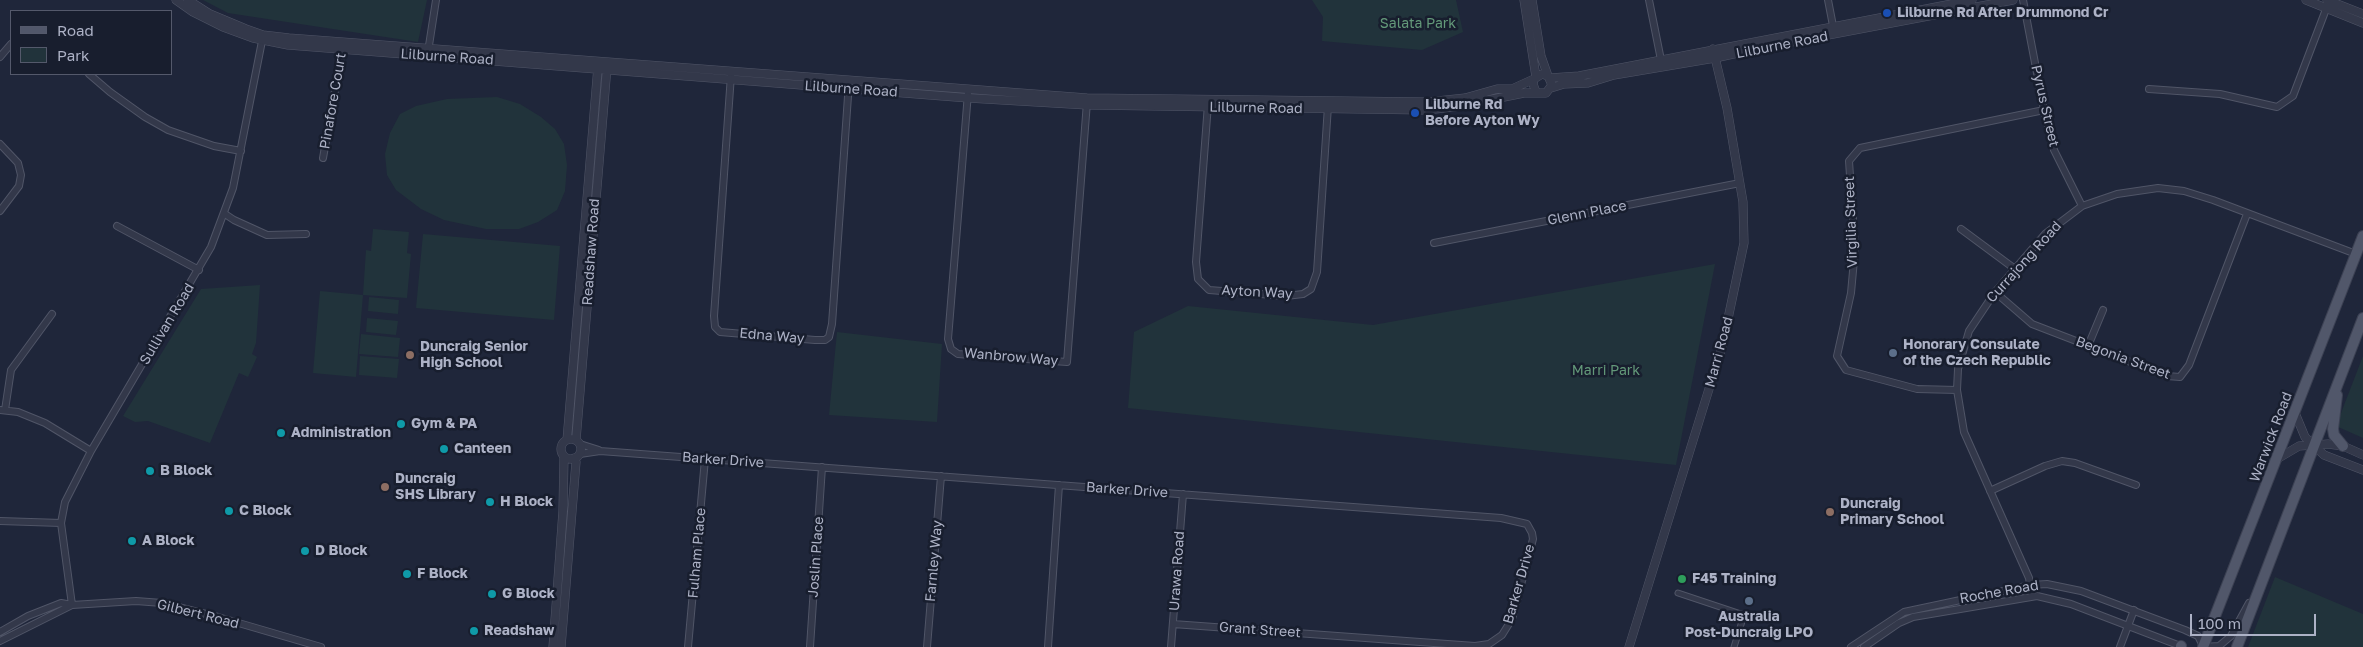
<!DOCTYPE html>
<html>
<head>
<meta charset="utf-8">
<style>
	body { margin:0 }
	#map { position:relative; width:2363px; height:647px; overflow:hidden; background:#1f263a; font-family:"Golos Text",sans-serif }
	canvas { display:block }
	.legend { position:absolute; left:10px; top:10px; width:162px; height:65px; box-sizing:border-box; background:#181e2e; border:1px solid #54596b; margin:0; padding:6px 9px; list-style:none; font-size:15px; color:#adb2c6 }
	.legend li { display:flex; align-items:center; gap:10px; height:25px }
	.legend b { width:25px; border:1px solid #54596b }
	.scale { position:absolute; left:2190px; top:614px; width:126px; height:22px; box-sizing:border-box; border:2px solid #adb2c6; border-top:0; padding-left:6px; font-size:15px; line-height:18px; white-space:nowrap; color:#adb2c6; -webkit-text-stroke:4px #181e2e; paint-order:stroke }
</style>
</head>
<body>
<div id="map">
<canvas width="2363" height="647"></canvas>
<ul class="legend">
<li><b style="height:6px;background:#51576a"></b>Road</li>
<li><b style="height:14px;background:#21333b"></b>Park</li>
</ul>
<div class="scale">100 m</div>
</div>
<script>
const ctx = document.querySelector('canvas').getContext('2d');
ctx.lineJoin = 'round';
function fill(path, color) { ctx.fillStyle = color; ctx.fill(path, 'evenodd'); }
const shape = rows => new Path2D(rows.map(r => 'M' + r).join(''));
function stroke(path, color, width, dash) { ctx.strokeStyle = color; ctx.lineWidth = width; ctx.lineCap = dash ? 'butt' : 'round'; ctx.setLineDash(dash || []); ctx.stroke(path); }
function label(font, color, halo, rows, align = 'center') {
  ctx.font = font + ' "Golos Text",sans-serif'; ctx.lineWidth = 5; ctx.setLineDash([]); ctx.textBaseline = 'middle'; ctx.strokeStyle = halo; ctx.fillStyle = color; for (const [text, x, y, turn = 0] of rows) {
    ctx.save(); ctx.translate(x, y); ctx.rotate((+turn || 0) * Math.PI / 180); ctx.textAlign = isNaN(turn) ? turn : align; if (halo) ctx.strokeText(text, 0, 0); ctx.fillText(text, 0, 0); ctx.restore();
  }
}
const green = shape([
	[203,0,427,0,418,42,228,13],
	[1312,0,1456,0,1463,32,1422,50,1322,41,1323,17],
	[497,97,520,104,541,117,555,129,564,144,567,165,565,191,557,210,538,222,519,229,486,229,444,220,421,209,396,190,387,175,385,154,390,133,400,114,416,106,447,99],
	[373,229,409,232,407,253,411,254,407,298,363,295,356,377,313,373,320,291,363,295,366,250,371,251],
	[423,234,560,246,554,320,416,308],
	[1715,264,1676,465,1128,408,1134,332,1188,306,1373,325],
	[260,285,256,343,252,354,257,357,248,377,239,373,210,443,148,421,135,422,123,416,201,289],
	[369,297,399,300,398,314,368,311],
	[367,318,398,321,396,335,366,332],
	[837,332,942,344,937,422,829,415],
	[361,334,400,338,398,357,359,354],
	[360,356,399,359,397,378,359,375],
	[2363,356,2363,438,2336,426],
	[2275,577,2363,614,2363,647,2248,647]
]);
const pedestrian = shape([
	[1678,593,1744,615,1734,647]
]);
const minor = shape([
	[1649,0,1662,65],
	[1828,0,1834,31],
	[2023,0,2044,110,2054,150,2082,206],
	[428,52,436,0],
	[0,57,11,44],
	[89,74,110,92,145,117,168,130,214,146,241,151],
	[731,75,714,316,715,327,720,332,815,340,825,340,829,337,832,324,849,82],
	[2149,89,2220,94,2277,107,2293,96,2328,4],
	[968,93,948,339,951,349,958,354,1067,362,1087,102],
	[1208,104,1196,262,1198,279,1209,290,1286,296,1303,294,1311,289,1317,272,1328,106],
	[0,144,18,163,21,175,19,186,0,211],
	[323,158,343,46],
	[225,214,234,220,267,235,306,234],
	[117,226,199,270],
	[1961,229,2015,269],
	[1434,243,1740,183],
	[1995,292,2032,324,2167,376,2180,377,2189,365,2247,214],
	[2088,346,2103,310],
	[1957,390,1917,389,1846,370,1837,356,1851,293,1855,249,1849,161,1860,148,2044,110],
	[0,410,18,412,45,423,91,451],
	[5,410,11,370,52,314],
	[580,444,599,450],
	[580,454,600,451,1501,518,1527,524,1532,533,1533,539,1512,619,1502,635,1489,644,1475,646,1173,624],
	[1990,491,2045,466,2062,461,2075,463,2136,485],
	[0,521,61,523],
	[2032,596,2029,578,1964,432,1957,390,1958,369,1969,331,1995,292,2045,234,2082,206,2117,194,2158,188,2184,191,2213,200,2356,254],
	[72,605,61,523,65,502,91,451,211,247,233,188,263,36],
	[0,632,28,616,61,603,72,605,136,601,162,603,218,617,321,647],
	[0,641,72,605],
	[688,647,705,459],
	[810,647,822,467],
	[927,647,941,476],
	[1048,647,1059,485],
	[1171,647,1183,494],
	[1851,647,1904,612,2031,585,2047,584,2081,591,2185,630,2198,636,2203,646],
	[1864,647,1899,623,1913,617,2037,596,2071,604,2183,647],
	[2120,647,2134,610],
	[2202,647,2219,646,2231,636,2249,603]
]);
const tertiary = shape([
	[176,0,193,12,223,27,253,38,288,45,968,98,1087,105,1426,110,1454,107,1524,93,1546,93,1552,85,1548,76,1542,74,1534,79,1533,84,1536,92],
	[188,0,210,14,246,29,263,35,289,38,1087,98,1428,102,1465,98,1497,89,1512,89,1534,79],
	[1524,0,1536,77],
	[1532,0,1541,56,1548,76],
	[2306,0,2363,23],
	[2327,0,2363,14],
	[1550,78,1579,76,1972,0],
	[1551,88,1564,84,1588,83,1614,75,1715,58,1770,46,2013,0],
	[2295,413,2305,437,2324,455,2363,470],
	'561 449a10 10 0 1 1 20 0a10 10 0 1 1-20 0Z',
	[567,440,598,66],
	[576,440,607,67],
	[2277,459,2299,446,2328,444,2343,446,2363,455],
	[553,647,563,511,564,456],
	[561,647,576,462,574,458],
	[1629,647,1722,347,1744,243,1743,202,1727,108,1713,49]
]);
const primary = shape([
	[2337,395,2333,429,2334,435,2343,446],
	[2181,646,2181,647],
	[2203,647,2363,236],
	[2237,647,2363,318]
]);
const markers = [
	[1887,13,5,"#1a4fb4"],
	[1415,113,5,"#1a4fb4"],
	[1893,353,5,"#5c6f8a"],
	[410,355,5,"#8d6e63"],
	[401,424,5,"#0f9aa8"],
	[281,433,5,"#0f9aa8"],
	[444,449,5,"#0f9aa8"],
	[150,471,5,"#0f9aa8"],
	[385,487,5,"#8d6e63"],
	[490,502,5,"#0f9aa8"],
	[229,511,5,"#0f9aa8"],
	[1830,512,5,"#8d6e63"],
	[132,541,5,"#0f9aa8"],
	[305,551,5,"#0f9aa8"],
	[407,574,5,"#0f9aa8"],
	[1682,579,5,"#2e9e5b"],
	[492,594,5,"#0f9aa8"],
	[1749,601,5,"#5c6f8a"],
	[474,631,5,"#0f9aa8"]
];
const poiNames = [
	["Lilburne Rd After Drummond Cr",1897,13],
	["Lilburne Rd",1425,105],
	["Before Ayton Wy",1425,121],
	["Honorary Consulate",1903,345],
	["of the Czech Republic",1903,361],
	["Duncraig Senior",420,347],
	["High School",420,363],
	["Gym & PA",411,424],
	["Administration",291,433],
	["Canteen",454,449],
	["B Block",160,471],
	["Duncraig",395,479],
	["SHS Library",395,495],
	["H Block",500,502],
	["Duncraig",1840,504],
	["Primary School",1840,520],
	["C Block",239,511],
	["A Block",142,541],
	["D Block",315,551],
	["F Block",417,574],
	["F45 Training",1692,579],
	["G Block",502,594],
	["Australia",1749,617,"center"],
	["Post-Duncraig LPO",1749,633,"center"],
	["Readshaw",484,631]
];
const parkNames = [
	["Salata Park",1418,24],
	["Marri Park",1606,371]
];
const streetNames = [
	["Lilburne Road",1782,45,-11],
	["Lilburne Road",447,57,4],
	["Lilburne Road",851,89,4],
	["Pinafore Court",333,101,-80],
	["Pyrus Street",2045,106,77],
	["Lilburne Road",1256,108,1],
	["Glenn Place",1587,213,-11],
	["Virgilia Street",1851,222,-92],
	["Readshaw Road",591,252,-86],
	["Currajong Road",2024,262,-48],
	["Ayton Way",1257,292,3],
	["Sullivan Road",167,324,-59],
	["Edna Way",772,336,5],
	["Marri Road",1719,352,-75],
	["Wanbrow Way",1011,357,5],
	["Begonia Street",2123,358,20],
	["Warwick Road",2271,437,-69],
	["Barker Drive",723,460,4],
	["Barker Drive",1127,490,4],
	["Fulham Place",697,553,-85],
	["Joslin Place",816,557,-86],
	["Farnley Way",934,561,-85],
	["Urawa Road",1177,571,-86],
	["Barker Drive",1519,584,-74],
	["Roche Road",1999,592,-10],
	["Gilbert Road",198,614,14],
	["Grant Street",1260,630,4]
];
fill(green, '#21333b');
stroke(pedestrian, '#505567', 7);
stroke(minor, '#505567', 8);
stroke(tertiary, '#505567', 9);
stroke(primary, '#3c4153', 12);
stroke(pedestrian, '#33384a', 5);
stroke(minor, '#33384a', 6);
stroke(tertiary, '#33384a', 8);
stroke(primary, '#51576a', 10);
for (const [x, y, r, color] of markers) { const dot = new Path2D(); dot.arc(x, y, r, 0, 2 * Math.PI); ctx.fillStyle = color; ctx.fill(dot); stroke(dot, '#181e2e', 2); }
label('bold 14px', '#adb2c6', '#181e2e', poiNames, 'left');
label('14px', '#639879', '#181e2e', parkNames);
label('14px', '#adb2c6', '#181e2e', streetNames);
</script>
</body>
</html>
